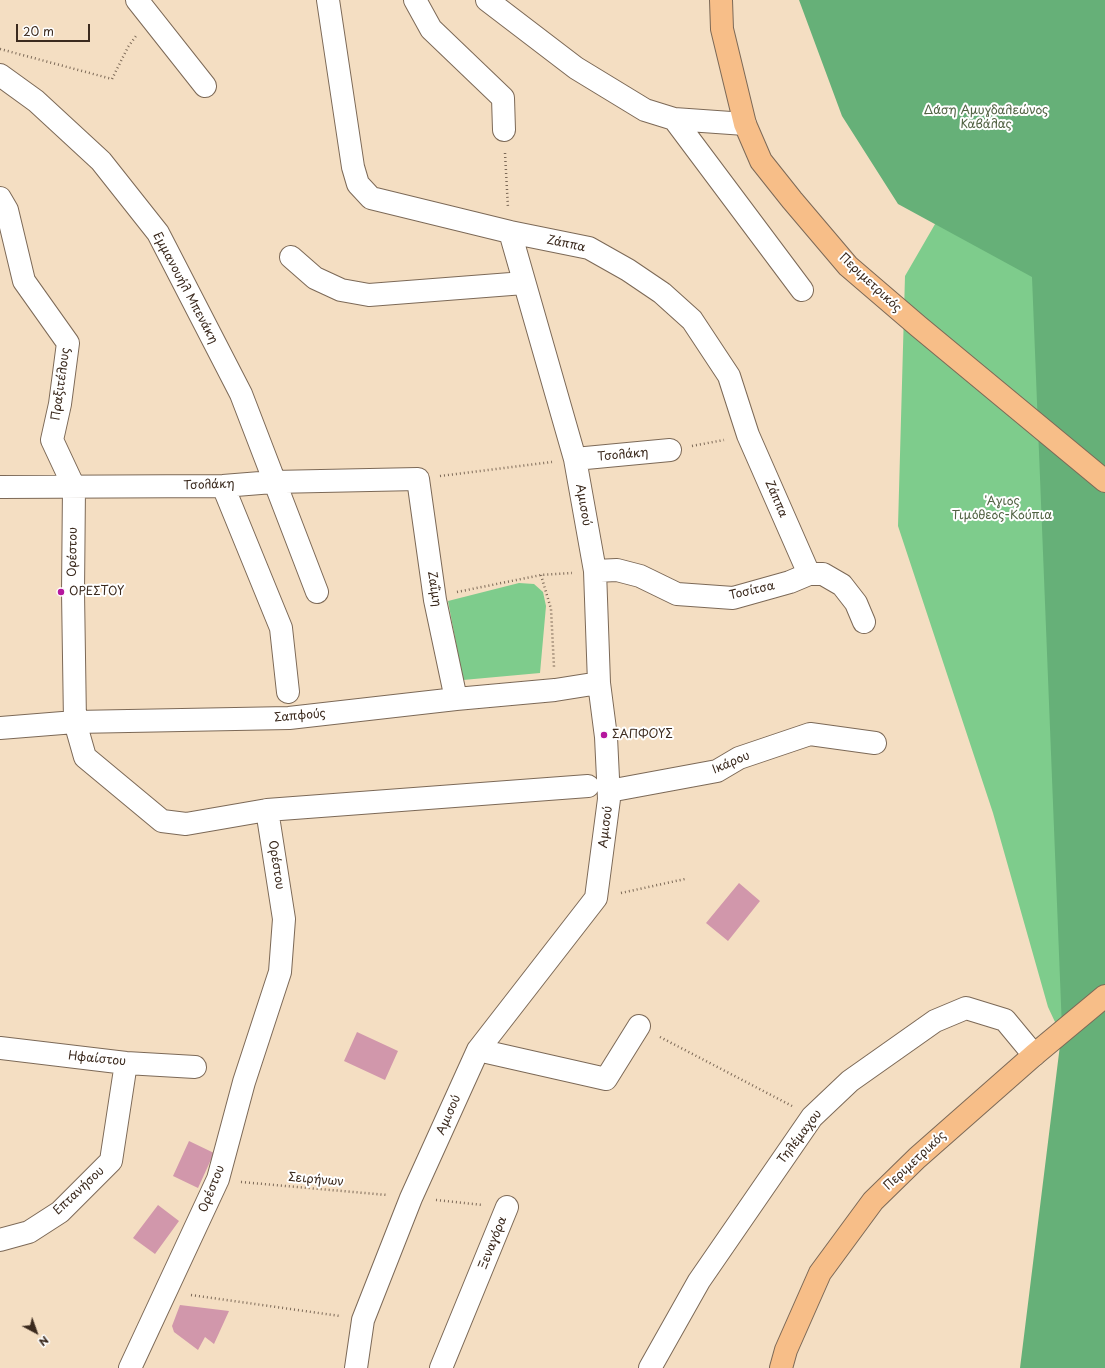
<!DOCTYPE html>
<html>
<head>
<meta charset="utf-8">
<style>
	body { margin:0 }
	#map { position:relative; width:1105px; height:1368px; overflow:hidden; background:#f4dec2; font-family:"Playpen Sans",sans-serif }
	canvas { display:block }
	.north { position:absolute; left:16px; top:1312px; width:40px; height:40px; -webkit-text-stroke:3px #fff; paint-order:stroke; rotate:139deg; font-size:11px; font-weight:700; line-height:16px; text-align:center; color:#3b2a1e }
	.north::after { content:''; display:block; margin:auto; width:14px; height:18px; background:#3b2a1e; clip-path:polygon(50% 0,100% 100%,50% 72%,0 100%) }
	.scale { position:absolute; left:16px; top:24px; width:74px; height:18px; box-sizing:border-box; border:2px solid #3b2a1e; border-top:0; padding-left:5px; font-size:12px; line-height:14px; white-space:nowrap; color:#3b2a1e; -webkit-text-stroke:3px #fff; paint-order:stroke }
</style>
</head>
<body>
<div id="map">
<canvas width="1105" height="1368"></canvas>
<div class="north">N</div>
<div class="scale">20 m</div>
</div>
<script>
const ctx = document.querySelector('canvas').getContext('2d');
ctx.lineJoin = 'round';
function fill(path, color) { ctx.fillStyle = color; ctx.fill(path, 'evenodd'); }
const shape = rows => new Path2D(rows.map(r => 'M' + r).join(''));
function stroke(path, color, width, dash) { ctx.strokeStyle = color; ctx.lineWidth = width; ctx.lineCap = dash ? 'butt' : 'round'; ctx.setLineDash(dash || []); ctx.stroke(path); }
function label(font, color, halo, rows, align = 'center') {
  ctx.font = font + ' "Playpen Sans",sans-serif'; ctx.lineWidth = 4; ctx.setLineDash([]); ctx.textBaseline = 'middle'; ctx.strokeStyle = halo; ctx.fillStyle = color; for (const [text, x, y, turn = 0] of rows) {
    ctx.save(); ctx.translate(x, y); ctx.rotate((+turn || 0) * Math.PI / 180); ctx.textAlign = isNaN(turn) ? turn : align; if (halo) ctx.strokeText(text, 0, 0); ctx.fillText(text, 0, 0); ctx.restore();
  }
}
const green = shape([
	[1038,46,1105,1129,1048,1007,993,813,898,526,905,276],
	[519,583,534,584,543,592,546,606,540,673,463,680,448,601]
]);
const forest = shape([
	[799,0,1105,0,1105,1368,1020,1368,1062,1029,1032,277,898,204,842,116]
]);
const building = shape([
	[739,883,760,901,728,941,706,923],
	[357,1032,398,1051,385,1080,344,1061],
	[189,1141,214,1153,198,1188,173,1176],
	[158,1205,179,1221,155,1254,133,1238],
	[180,1305,229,1311,214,1344,205,1337,198,1350,174,1332,172,1326]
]);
const path = shape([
	[0,49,112,79,128,47,136,36],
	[505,153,508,208],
	[692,446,724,440],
	[440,476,552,462],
	[541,575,551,609,554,667],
	[457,592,541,575,572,573],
	[621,893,685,879],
	[660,1037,792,1106],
	[241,1182,387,1195],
	[436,1200,483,1205],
	[191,1295,340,1316]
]);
const minor = shape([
	[137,0,205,86],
	[328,0,353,167,358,184,371,198,510,232,589,248,628,270,662,293,692,320,729,376,748,435,809,574],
	[415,0,431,29,503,98,504,130],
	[487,0,576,68,645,110,674,119,745,124],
	[0,75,36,101,101,161,158,233,241,394,317,592],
	[674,119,802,290],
	[0,198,7,210,24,281,68,343,60,404,52,440,74,487,73,592,75,722,85,757,162,821,186,824,267,810,284,919,280,972,244,1082,218,1179,130,1368],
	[291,257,315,278,341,290,369,295,524,283],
	[575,459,670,450],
	[223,486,281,628,288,692],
	[0,487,223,486,273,482,418,479,435,600,456,699],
	[595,571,617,570,640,576,677,594,733,598,790,582,809,574,823,574,842,585,856,603,864,622],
	[0,728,75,722,289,718,456,699,555,690,599,683],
	[609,791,717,771,739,758,810,734,875,743],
	[267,810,588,786],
	[0,1048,126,1063,195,1067],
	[478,1050,606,1079,639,1026],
	[0,1240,29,1232,60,1212,111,1161,126,1063],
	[356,1368,363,1320,411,1198,478,1050,596,898,609,799,606,737,599,683,595,571,575,459,510,232],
	[441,1368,507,1207],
	[650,1368,699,1281,812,1117,850,1081,935,1021,966,1008,1005,1020,1034,1055]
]);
const major = shape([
	[721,0,722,29,745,124,761,161,792,200,848,266,918,326,1105,481],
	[781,1368,786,1350,820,1273,873,1201,917,1158,1034,1055,1105,996]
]);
const markers = [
	[61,592,4,"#b5179e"],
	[604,735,4,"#b5179e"]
];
const parkNames = [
	["Δάση Αμυγδαλεώνος",986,111],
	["Καβάλας",986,125],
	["'Αγιος",1002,502],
	["Τιμόθεος-Κούπια",1002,516]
];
const streetNames = [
	["Ζάππα",566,244,12],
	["Περιμετρικός",870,283,43],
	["Εμμανουήλ Μπενάκη",185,288,62],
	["Πραξιτέλους",61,384,-82],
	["Τσολάκη",623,455,-5],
	["Τσολάκη",209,485,-2],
	["Ζάππα",776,499,67],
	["Αμισού",583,505,80],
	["Ορέστου",73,552,-89],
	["Ζαΐμη",434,589,81],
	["Τοσίτσα",752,591,-13],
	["Σαπφούς",300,716,-5],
	["Ικάρου",731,763,-23],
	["Αμισού",606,827,-83],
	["Ορέστου",276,865,81],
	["Ηφαίστου",97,1059,6],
	["Αμισού",449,1115,-66],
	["Τηλέμαχου",800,1137,-53],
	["Περιμετρικός",915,1161,-43],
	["Σειρήνων",316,1180,5],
	["Ορέστου",212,1189,-68],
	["Επτανήσου",79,1191,-43],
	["Ξεναγόρα",493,1243,-68]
];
const poiNames = [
	["ΟΡΕΣΤΟΥ",69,592],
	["ΣΑΠΦΟΥΣ",612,735]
];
fill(green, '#7ecc8c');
fill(forest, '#66b078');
fill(building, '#d197ab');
stroke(minor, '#7c6957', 24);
stroke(major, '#7c6957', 24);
stroke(path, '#7c6957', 2.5, [1, 3]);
stroke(minor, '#fff', 22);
stroke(major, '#f7be88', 22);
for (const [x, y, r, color] of markers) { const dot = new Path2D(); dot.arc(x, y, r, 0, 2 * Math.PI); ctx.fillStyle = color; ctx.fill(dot); stroke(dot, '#fff', 1.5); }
label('12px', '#526344', '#fff', parkNames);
label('12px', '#3b2a1e', '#fff', streetNames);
label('12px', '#3b2a1e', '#fff', poiNames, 'left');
</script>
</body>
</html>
